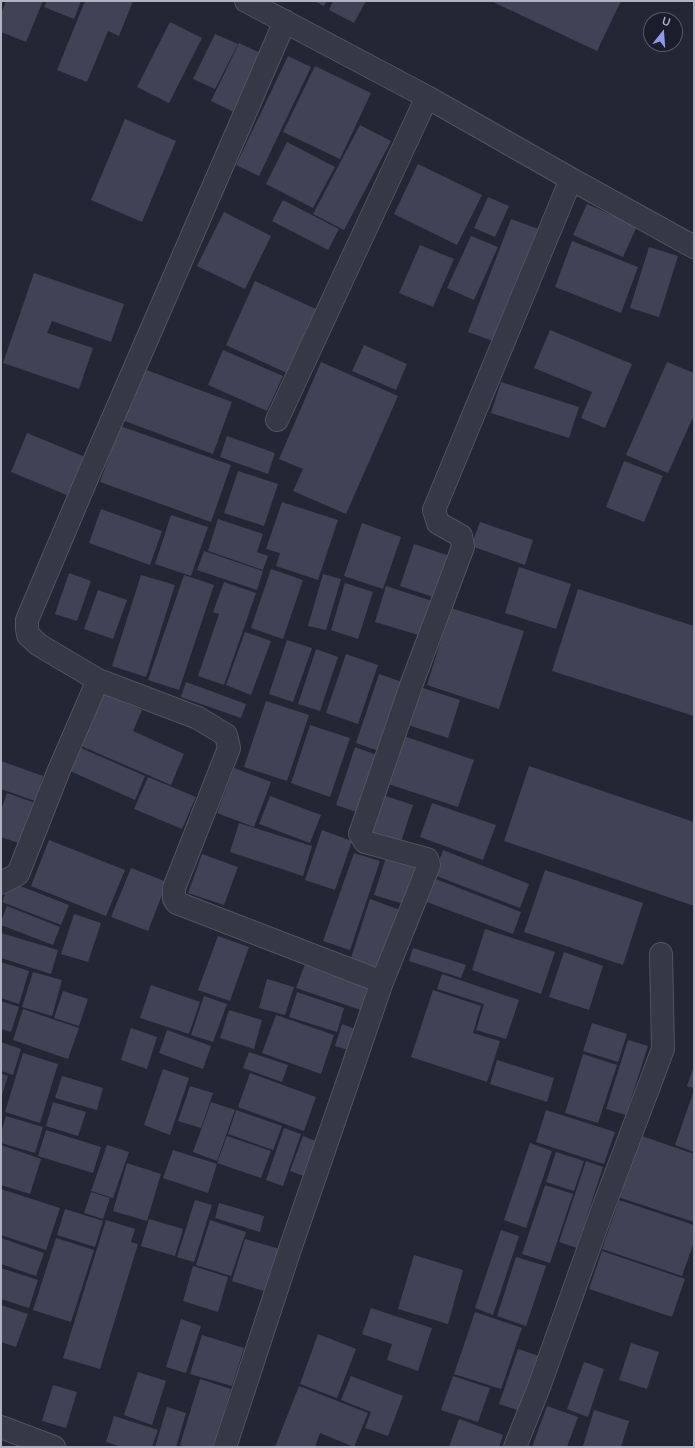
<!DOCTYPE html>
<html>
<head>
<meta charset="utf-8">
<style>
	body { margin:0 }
	#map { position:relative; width:695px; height:1448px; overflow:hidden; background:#232635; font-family:Mulish,sans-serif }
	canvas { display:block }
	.frame { position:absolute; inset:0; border:2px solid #b1b3c2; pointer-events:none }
	.north { position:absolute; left:643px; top:12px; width:40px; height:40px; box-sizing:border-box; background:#1b1e2a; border:1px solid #575a67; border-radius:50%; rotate:17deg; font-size:11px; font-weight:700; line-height:16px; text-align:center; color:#b1b3c2 }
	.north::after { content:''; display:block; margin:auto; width:14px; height:18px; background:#8d99ea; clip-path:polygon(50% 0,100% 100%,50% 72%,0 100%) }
</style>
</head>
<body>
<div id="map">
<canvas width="695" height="1448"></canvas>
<div class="frame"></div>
<div class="north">U</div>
</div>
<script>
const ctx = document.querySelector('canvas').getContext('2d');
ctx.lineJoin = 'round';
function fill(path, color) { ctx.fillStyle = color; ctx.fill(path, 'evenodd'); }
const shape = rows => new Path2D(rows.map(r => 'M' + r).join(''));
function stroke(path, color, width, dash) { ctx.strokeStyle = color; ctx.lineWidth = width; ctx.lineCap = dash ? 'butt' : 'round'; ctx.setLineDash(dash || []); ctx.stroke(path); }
const building = shape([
	[6,1,43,1,26,42,1,32,1,14],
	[47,1,81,1,74,19,44,7],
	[85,1,133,1,119,36,108,31,87,82,57,70],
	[314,1,327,1,324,6],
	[333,1,366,1,354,23,329,10],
	[491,1,621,1,597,51],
	[170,22,202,38,169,103,137,87],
	[215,34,238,44,215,89,193,79],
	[239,43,267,56,238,114,211,101],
	[288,56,311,67,259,176,236,165],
	[315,66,371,93,340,159,283,132],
	[125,119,176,141,142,222,91,200],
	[360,125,391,141,344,230,313,214],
	[287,142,335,167,313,208,266,184],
	[418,164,482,195,457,245,394,214],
	[488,197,509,206,495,237,474,228],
	[283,200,339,229,328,250,272,221],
	[587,204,637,226,623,257,573,235],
	[224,212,271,236,245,289,197,266],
	[511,219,544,231,501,344,468,332],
	[471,236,498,247,474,300,447,288],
	[572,241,638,267,621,313,555,287],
	[420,245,454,259,433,307,399,293],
	[649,247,678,256,659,317,630,308],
	[34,273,124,304,111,342,52,321,47,333,93,348,79,389,3,363],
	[255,281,318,310,289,374,226,345],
	[550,330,632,364,605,428,581,418,592,392,534,368],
	[364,345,407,364,396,390,352,371],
	[223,350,283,376,267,411,208,385],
	[321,362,398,396,346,514,293,491,303,469,279,459],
	[667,362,694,373,694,415,668,473,626,455],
	[141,368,232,402,213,454,122,420],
	[501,382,579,407,569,438,491,413],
	[120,426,231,465,211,522,100,482],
	[27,433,90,459,74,498,11,472],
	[227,436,275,453,268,474,220,457],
	[624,461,663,476,644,522,606,507],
	[238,471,278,484,264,526,224,513],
	[282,502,338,520,318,580,276,566,280,553,266,549],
	[101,509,162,531,150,565,89,543],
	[171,515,208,527,191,576,155,564],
	[218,519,263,534,257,552,268,556,263,570,208,551],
	[480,522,533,540,525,565,471,546],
	[362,523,401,537,383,589,344,576],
	[414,544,453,557,439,599,400,586],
	[204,551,263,571,257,590,197,570],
	[519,567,571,584,556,629,505,613],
	[271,569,303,580,283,639,251,628],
	[69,573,91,581,77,621,55,614],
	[323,574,341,579,326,630,308,626],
	[141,575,175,585,146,677,112,666],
	[184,575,214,585,179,690,148,680],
	[224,582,256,593,224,685,198,676,219,614,213,612],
	[345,583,373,592,358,639,331,630],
	[386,586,435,602,425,637,375,622],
	[578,589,694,626,694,716,552,671],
	[98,590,127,600,113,639,84,629],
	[451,608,524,631,499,709,427,685],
	[245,632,271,641,251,695,226,685],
	[287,640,312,648,293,702,269,694],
	[316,649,338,657,320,711,298,704],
	[346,654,378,665,358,724,326,713],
	[379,674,408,684,384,753,356,743],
	[186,682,246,704,241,718,181,697],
	[420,687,460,700,448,738,408,725],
	[103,694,142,710,133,731,184,754,171,785,81,746],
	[266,701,309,715,287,781,244,767],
	[310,725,350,738,330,797,291,783],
	[404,736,474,760,458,807,388,784],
	[355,747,382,757,363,814,336,805],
	[81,748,145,776,135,800,70,771],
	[1,761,43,776,35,801,1,789],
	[529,766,694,822,694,906,504,841],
	[234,768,271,782,254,827,217,813],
	[148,777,196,797,182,829,134,809],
	[7,793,38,804,24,845,1,837,1,810],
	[380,794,413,805,399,848,366,838],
	[270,796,321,815,310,843,259,824],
	[432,803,496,825,483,860,420,837],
	[239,823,312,846,303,876,230,852],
	[322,830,352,841,335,890,305,880],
	[49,840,125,870,106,916,31,886],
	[443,850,529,884,520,908,434,875],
	[388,851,425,862,410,906,374,895],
	[354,853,380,861,350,950,323,941],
	[202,854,238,867,224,905,188,893],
	[131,868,167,882,148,931,111,917],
	[545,870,643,903,623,965,524,932],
	[433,878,521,912,513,934,424,901],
	[10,882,69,905,61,925,2,902],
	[370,899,400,910,380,971,350,961],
	[7,906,60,927,53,945,1,925,1,921],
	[74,914,101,923,88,962,61,954],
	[485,929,555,952,541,994,472,970],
	[1,933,58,950,51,974,1,958],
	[218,936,249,947,230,1001,198,990],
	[413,948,466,965,461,978,409,961],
	[564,952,603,966,589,1010,549,997],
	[307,959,371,981,361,1010,296,988],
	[1,962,29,971,19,1004,1,998],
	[33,972,62,980,52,1016,22,1007],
	[442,974,519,1000,506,1039,476,1030,484,1004,437,989],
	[267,979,294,987,285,1015,259,1008],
	[151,985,200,1002,189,1034,140,1018],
	[433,990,481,1006,473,1033,500,1041,487,1082,411,1057],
	[63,991,88,999,79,1026,54,1018],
	[297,992,344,1008,337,1032,289,1017],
	[204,996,227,1004,213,1042,191,1035],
	[1,1001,19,1007,11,1032,1,1029],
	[23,1009,79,1028,68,1059,13,1040],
	[229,1010,262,1020,254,1049,220,1038],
	[276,1015,334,1035,321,1074,262,1053],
	[592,1023,627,1034,618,1062,583,1051],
	[342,1024,358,1030,352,1051,335,1046],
	[131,1028,157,1037,147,1069,121,1060],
	[167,1030,211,1046,203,1069,159,1053],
	[628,1040,648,1046,626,1115,606,1109],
	[1,1042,21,1049,13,1075,1,1071],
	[249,1052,288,1065,282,1082,243,1068],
	[23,1053,58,1064,40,1123,5,1112],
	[583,1054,617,1065,598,1123,565,1113],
	[497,1060,554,1078,547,1102,490,1084],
	[694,1066,694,1088,687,1086],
	[163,1069,189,1078,170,1135,144,1125],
	[1,1073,8,1076,1,1098],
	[250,1073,316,1097,304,1131,238,1107],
	[62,1076,103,1088,97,1110,55,1098],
	[190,1086,213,1093,201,1128,178,1121],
	[694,1090,694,1152,675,1145],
	[53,1102,86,1112,78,1136,46,1126],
	[211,1102,235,1110,217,1161,193,1152],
	[236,1110,282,1126,273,1150,228,1134],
	[546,1110,615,1132,604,1164,536,1142],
	[6,1116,43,1127,35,1153,1,1143,1,1133],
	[284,1128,301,1134,283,1186,266,1180],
	[46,1130,101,1147,93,1173,38,1156],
	[639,1135,694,1154,694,1222,618,1197],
	[227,1136,271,1151,261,1178,217,1163],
	[303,1136,318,1142,306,1177,290,1171],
	[530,1143,552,1151,526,1228,504,1220],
	[1,1145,41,1159,30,1194,1,1185],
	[107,1145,129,1152,113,1198,91,1191],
	[173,1150,217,1164,208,1193,163,1178],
	[556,1152,584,1161,574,1191,546,1182],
	[586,1161,603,1167,577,1248,559,1242],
	[127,1163,161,1174,147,1221,113,1211],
	[545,1185,573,1194,550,1263,522,1254],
	[1,1189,60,1208,46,1250,1,1235],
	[91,1192,110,1198,103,1219,84,1213],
	[195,1200,212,1205,194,1262,177,1257],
	[619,1200,694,1225,694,1242,682,1276,602,1249],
	[219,1203,264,1216,260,1232,215,1218],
	[65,1209,103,1221,95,1247,57,1235],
	[149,1219,183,1229,175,1256,141,1246],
	[106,1220,135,1229,131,1242,138,1244,100,1369,63,1358],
	[210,1220,246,1232,231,1276,196,1265],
	[501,1230,519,1236,493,1315,475,1308],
	[1,1238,44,1253,36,1276,1,1264],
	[56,1238,94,1250,71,1322,33,1310],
	[245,1239,280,1249,267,1292,232,1281],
	[602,1251,685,1279,672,1317,589,1289],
	[414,1255,463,1270,448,1324,398,1309],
	[516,1257,546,1266,526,1326,497,1316],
	[193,1266,228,1277,218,1312,183,1301],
	[1,1268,38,1280,29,1308,1,1299],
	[1,1305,28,1314,16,1347,1,1342],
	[371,1308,432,1328,418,1371,387,1360,392,1344,362,1334],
	[475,1312,522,1328,501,1389,454,1374],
	[181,1319,201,1326,186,1373,166,1367],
	[318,1334,356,1349,337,1398,300,1384],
	[202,1335,244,1348,232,1386,190,1374],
	[631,1343,659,1352,647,1389,619,1380],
	[518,1349,539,1356,520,1411,499,1404],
	[584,1362,604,1369,588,1417,567,1409],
	[138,1372,166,1381,152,1425,124,1415],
	[351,1376,403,1396,388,1436,365,1428,371,1412,341,1400],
	[453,1376,490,1388,478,1422,441,1410],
	[200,1379,231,1389,214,1447,186,1447,180,1445],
	[53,1385,77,1392,66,1428,42,1421],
	[299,1386,368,1413,354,1447,320,1433,315,1447,275,1447],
	[547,1406,578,1417,567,1447,532,1447],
	[167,1407,186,1413,176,1447,155,1447],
	[594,1410,629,1421,621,1447,583,1446],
	[114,1416,158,1430,152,1447,122,1447,106,1442],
	[459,1419,503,1435,499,1447,449,1447]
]);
const minor = shape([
	[246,1,427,97,571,179,694,247],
	[285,21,93,464,27,620,27,629,28,635,39,645,98,680,198,718,226,735,229,748,174,888,174,899,177,903,382,982],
	[277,420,427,97],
	[1,883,18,874,59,770,98,680],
	[225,1447,289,1252,382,982,429,865,427,859,365,842,360,834,412,683,463,547,461,536,438,523,434,510,571,179],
	[515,1447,539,1387,602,1211,663,1049,661,954]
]);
const tertiary = shape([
	[1,1427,54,1447]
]);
fill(building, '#3f4355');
stroke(minor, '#515361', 24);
stroke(tertiary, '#515361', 24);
stroke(minor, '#363846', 22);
stroke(tertiary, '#363846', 22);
</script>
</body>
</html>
